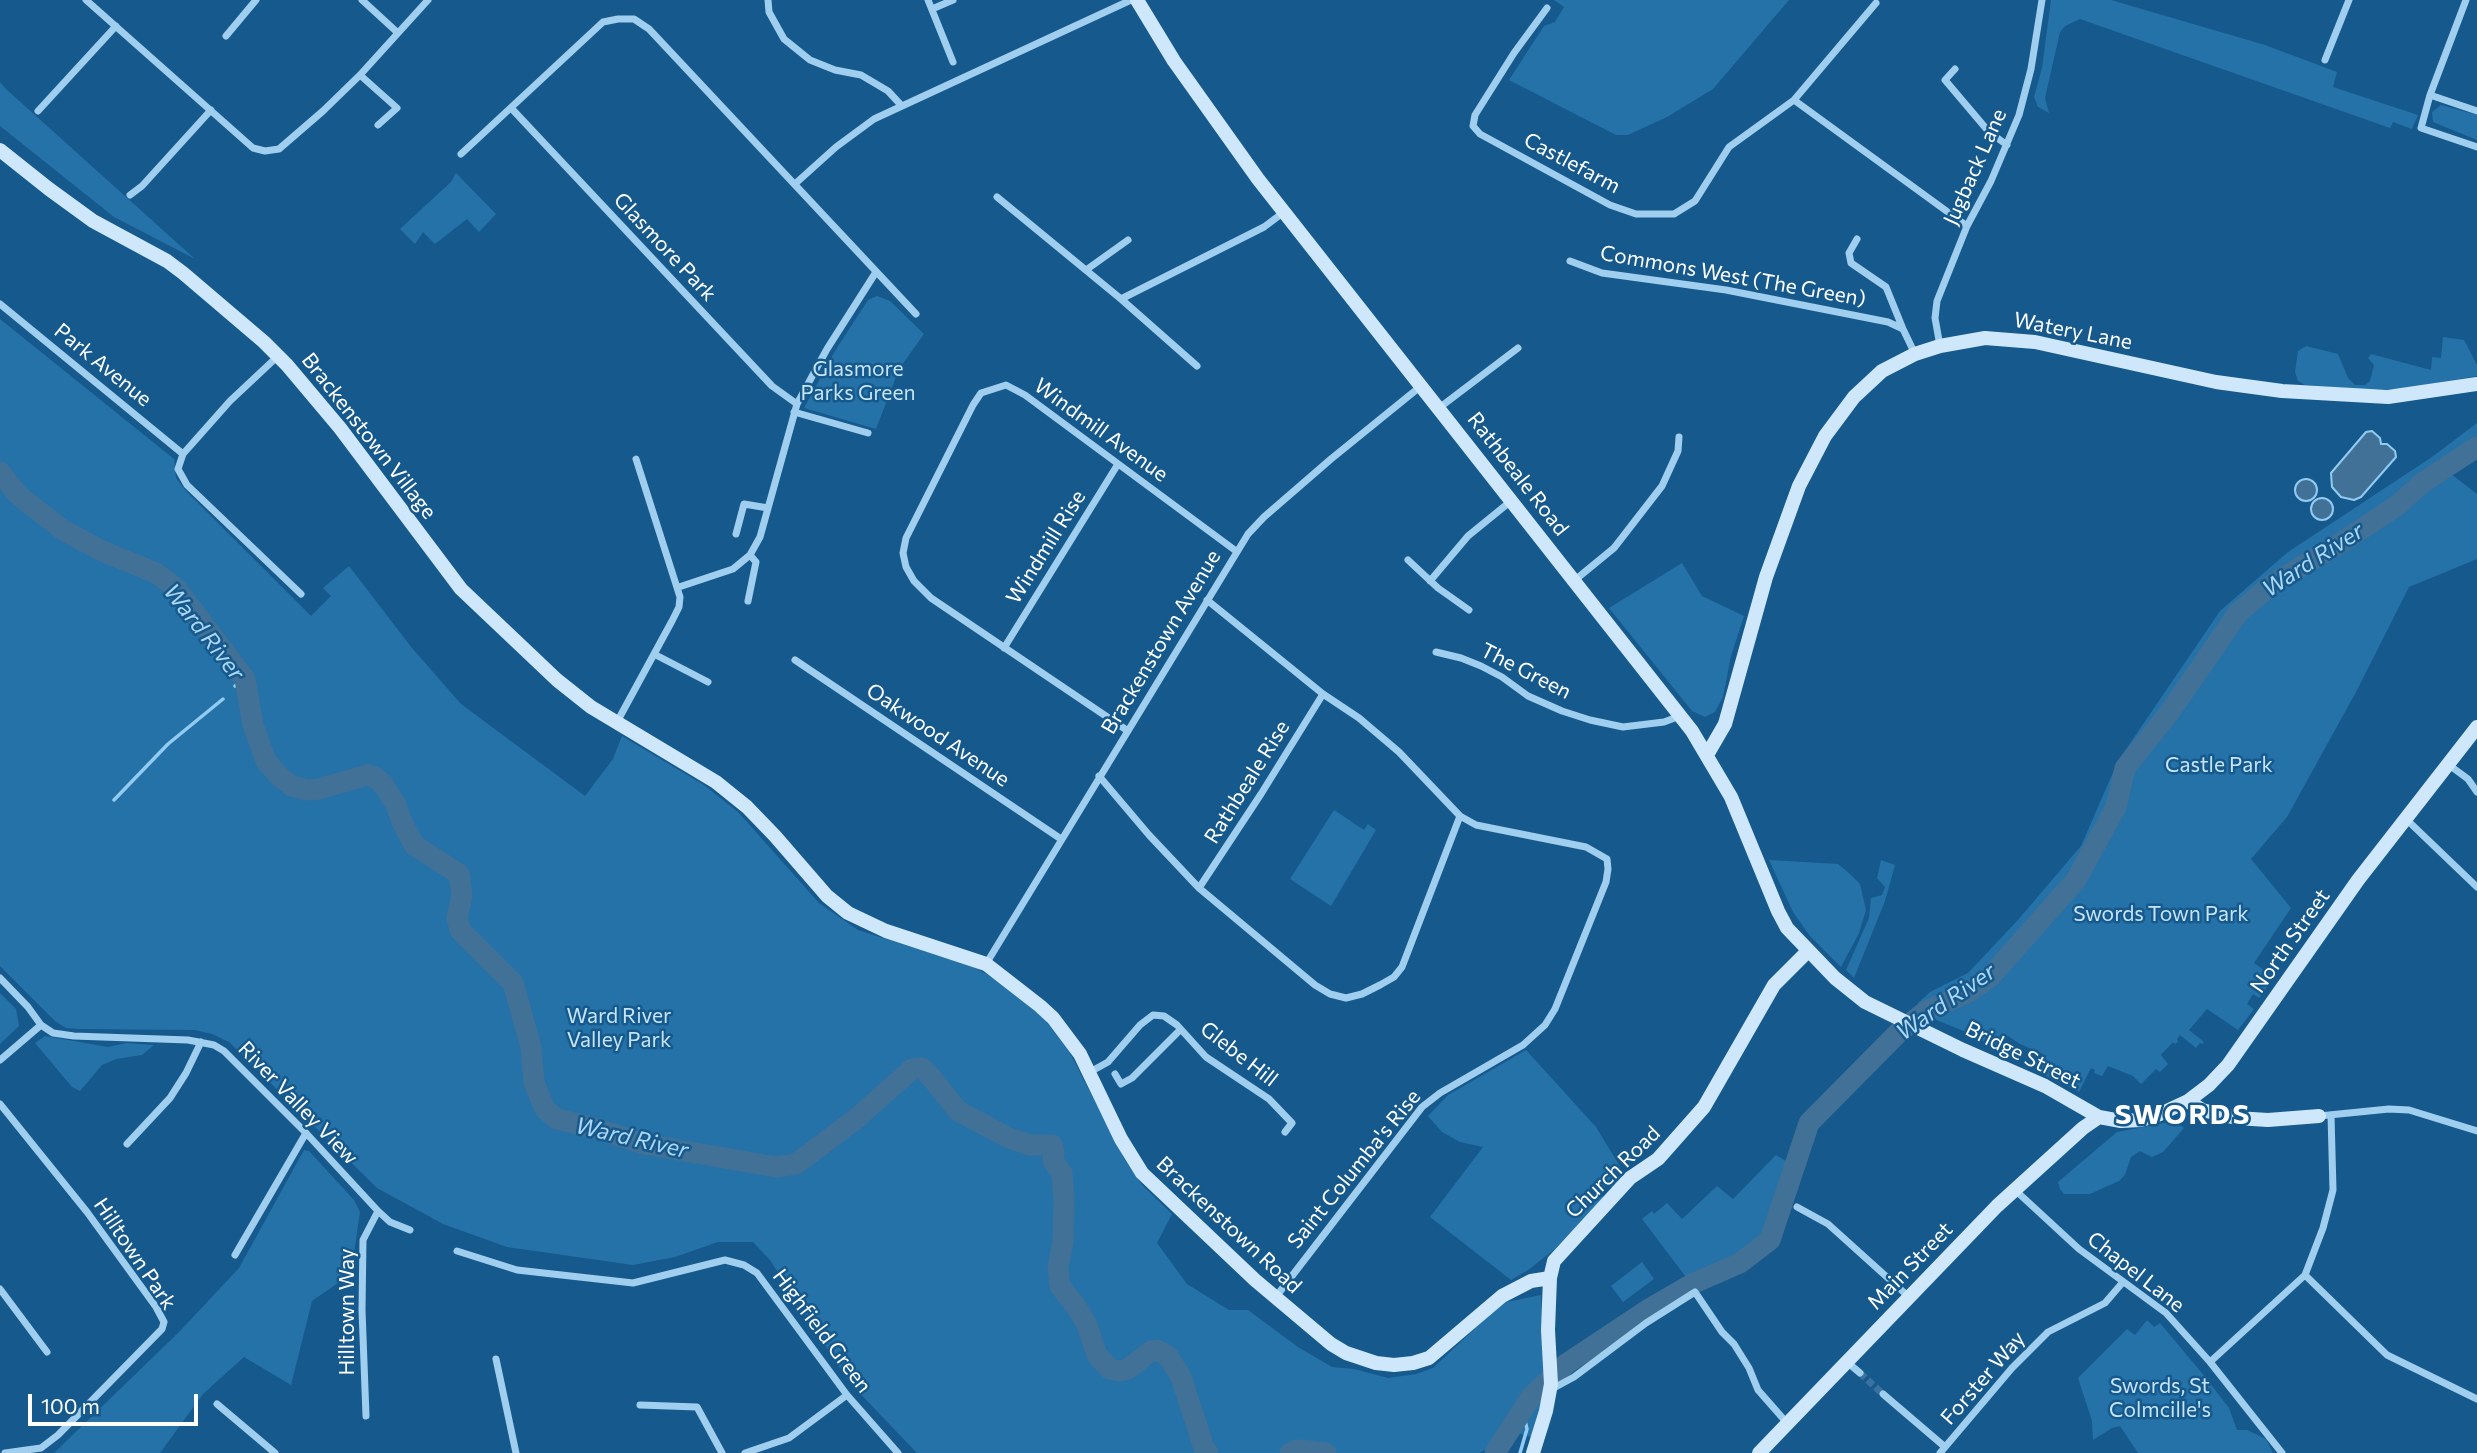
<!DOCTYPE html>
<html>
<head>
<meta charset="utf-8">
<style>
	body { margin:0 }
	#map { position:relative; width:2477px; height:1453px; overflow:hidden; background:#16598d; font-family:Commissioner,sans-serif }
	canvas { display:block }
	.scale { position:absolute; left:28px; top:1394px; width:170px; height:32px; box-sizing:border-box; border:4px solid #fff; border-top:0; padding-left:9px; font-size:21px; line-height:24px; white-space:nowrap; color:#fff; -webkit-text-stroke:5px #16598d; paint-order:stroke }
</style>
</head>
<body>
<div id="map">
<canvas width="2477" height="1453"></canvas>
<div class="scale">100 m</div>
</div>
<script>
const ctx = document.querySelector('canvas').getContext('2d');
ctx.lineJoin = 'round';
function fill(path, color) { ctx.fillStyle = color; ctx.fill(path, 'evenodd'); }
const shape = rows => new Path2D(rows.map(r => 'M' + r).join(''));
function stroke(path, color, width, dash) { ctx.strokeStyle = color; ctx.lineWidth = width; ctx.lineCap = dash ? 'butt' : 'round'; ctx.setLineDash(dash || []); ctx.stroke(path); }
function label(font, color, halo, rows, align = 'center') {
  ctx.font = font + ' Commissioner,sans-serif'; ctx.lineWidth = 5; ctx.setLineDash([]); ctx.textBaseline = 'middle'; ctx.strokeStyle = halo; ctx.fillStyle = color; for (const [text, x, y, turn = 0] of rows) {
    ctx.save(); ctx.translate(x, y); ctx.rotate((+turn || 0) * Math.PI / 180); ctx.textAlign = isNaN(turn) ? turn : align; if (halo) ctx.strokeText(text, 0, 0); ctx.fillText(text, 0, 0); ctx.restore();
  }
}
const green = shape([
	[1554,0,1789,0,1713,89,1667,117,1628,135,1616,135,1509,80,1544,26,1555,22,1564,7],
	[2051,0,2111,0,2265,45,2337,72,2333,87,2418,115,2412,129,2393,122,2390,128,2080,19,2065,26,2060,32,2045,98,2049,113,2038,107,2034,97,2042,68],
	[0,82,6,89,195,259,114,217,0,126],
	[2441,105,2477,115,2477,140,2433,122,2432,112],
	[456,173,496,214,479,232,467,219,435,244,423,232,415,244,400,229,451,182],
	[877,296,890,301,924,334,899,369,876,429,804,408,835,351,868,300],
	[0,319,174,459,176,478,187,492,311,616,331,596,323,588,349,566,412,648,461,704,585,796,613,759,622,736,704,785,739,813,819,903,858,930,974,967,1002,983,1044,1019,1069,1051,1125,1160,1142,1185,1172,1214,1157,1243,1187,1284,1229,1310,1248,1310,1298,1347,1332,1367,1354,1369,1388,1378,1416,1374,1433,1368,1502,1303,1541,1295,1545,1366,1544,1397,1531,1437,1501,1428,1489,1447,1480,1453,917,1453,849,1382,770,1260,753,1242,718,1242,675,1257,633,1265,507,1247,443,1224,377,1188,229,1042,212,1034,195,1030,80,1029,66,1028,55,1021,0,966],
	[2443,337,2464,340,2477,365,2477,376,2401,389,2360,389,2305,385,2298,381,2295,372,2298,351,2306,346,2338,354,2348,378,2355,385,2365,385,2370,381,2374,365,2368,358,2371,354,2431,370,2432,357,2441,358],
	[2477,423,2477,455,2451,474,2477,494,2477,559,2409,587,2356,692,2287,817,2251,859,2291,908,2254,963,2274,977,2259,998,2253,994,2247,1004,2254,1009,2238,1030,2207,1009,2189,1030,2204,1042,2202,1044,2200,1043,2196,1048,2180,1035,2177,1039,2178,1042,2175,1044,2173,1042,2161,1055,2168,1064,2160,1072,2156,1069,2141,1084,2133,1076,2108,1066,2102,1076,2094,1073,2095,1070,2091,1068,2079,1092,2034,1070,2043,1054,2020,1044,2008,1036,1999,1050,1971,1034,1919,1013,1918,1003,1930,992,1968,973,2017,921,2081,846,2118,761,2220,611,2288,552,2432,457],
	[1682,563,1702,596,1744,616,1731,656,1723,697,1715,712,1705,717,1692,711,1609,608],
	[1334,810,1364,830,1368,824,1376,830,1331,906,1290,879],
	[1769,860,1838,864,1850,874,1860,884,1866,910,1859,933,1841,967,1810,936,1793,912],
	[1881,860,1895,865,1885,901,1854,978,1846,970,1869,918,1871,898,1882,895,1885,887,1877,878],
	[0,993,16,1009,19,1026,0,1044],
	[45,1036,108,1047,127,1043,154,1045,142,1055,116,1059,102,1065,80,1091,72,1087,35,1043],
	[1526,1050,1596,1127,1624,1173,1613,1187,1606,1186,1600,1190,1603,1198,1555,1249,1528,1270,1511,1280,1430,1217,1483,1147,1460,1142,1442,1132,1428,1116,1448,1095],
	[2175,1121,2184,1128,2163,1152,2152,1157,2140,1151,2131,1157,2125,1175,2119,1181,2090,1194,2064,1194,2060,1189,2058,1182,2117,1132],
	[304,1150,309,1151,354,1200,360,1212,351,1274,312,1301,291,1385,244,1357,203,1394,160,1453,54,1453,180,1331,239,1268],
	[1776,1155,1791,1164,1770,1228,1738,1258,1689,1281,1642,1219,1652,1211,1654,1214,1667,1203,1682,1219,1717,1186,1733,1199],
	[1642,1262,1654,1279,1623,1302,1611,1286],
	[2147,1320,2154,1327,2160,1323,2206,1378,2229,1408,2237,1430,2247,1430,2266,1439,2273,1453,2138,1453,2120,1426,2112,1428,2093,1440,2092,1421,2078,1378,2127,1329,2135,1335]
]);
const water = shape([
	[2372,431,2380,438,2381,444,2387,444,2395,451,2396,457,2361,497,2354,500,2341,497,2332,487,2331,473,2366,432,2372,431],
	'2295 490a11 11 0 1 1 22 0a11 11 0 1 1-22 0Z',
	'2311 509a11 11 0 1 1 22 0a11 11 0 1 1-22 0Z'
]);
const stream = shape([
	[235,686,245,679],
	[114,800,168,744,223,699],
	[1520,1453,1527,1429,1523,1413]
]);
const river = shape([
	[0,472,18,495,63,530,100,550,156,573,176,588,245,679,253,725,266,761,280,777,292,786,307,790,319,789,367,775,375,777,383,784,396,805,402,822,414,845,459,874,462,895,457,918,460,930,513,983,531,1047,534,1083,545,1109,557,1119,594,1128,644,1144,776,1167,796,1164,857,1118,912,1069,922,1068,931,1077,958,1111,1009,1138,1030,1145,1052,1145,1054,1152,1053,1161,1062,1173,1064,1201,1063,1241,1058,1268,1060,1286,1077,1308,1087,1325,1097,1355,1110,1369,1119,1371,1128,1369,1151,1351,1157,1350,1168,1356,1181,1377,1204,1448,1208,1453],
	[1290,1453,1297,1450,1326,1453],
	[1495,1453,1531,1397,1566,1364,1649,1309,1692,1284,1740,1263,1770,1240,1809,1123,1897,1034,1926,1011,1969,992,1990,977,2076,880,2116,807,2125,768,2169,713,2238,613,2271,585,2342,542,2398,505,2422,483,2477,447]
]);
const streetTunnel = shape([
	[1860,1373,1883,1394]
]);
const street = shape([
	[86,0,253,148,265,151,279,149,323,111,360,75,428,0],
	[362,0,398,33],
	[768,0,769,12,784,39,810,60,835,70,861,75,888,91,901,105],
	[928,0,953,62],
	[2466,0,2430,95,2421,128,2477,147],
	[1547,8,1514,53,1475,115,1473,126,1480,134,1610,205,1636,214,1674,214,1695,201,1729,147,1794,100,1876,3],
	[932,9,953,0],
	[226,36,256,0],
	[2325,60,2349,0],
	[1955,69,1945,80,1989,132,2007,145],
	[360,75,397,108,378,125],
	[2430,95,2477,111],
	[1794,100,1967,226],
	[512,109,772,386,797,404],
	[38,111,116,26],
	[461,154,603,22,618,19,634,19,649,29,916,314],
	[796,183,836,147,874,119,1131,0],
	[130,195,142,186,211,110],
	[997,197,1121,299,1197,366],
	[1857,239,1849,253,1851,263,1886,287,1903,329],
	[1570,261,1602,273,1726,290,1888,322,1903,329,1915,354],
	[1086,270,1128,240],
	[1121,299,1264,227,1284,212],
	[0,304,183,454],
	[1940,346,1935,318,1937,301,1967,226,1991,181,2019,115,2031,69,2042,0],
	[278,356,230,401,183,454,178,469,187,485,301,594],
	[1439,408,1518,348],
	[794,412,868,433],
	[736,534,744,504,768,508],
	[1408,560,1438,588,1469,610],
	[1575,580,1614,548,1662,486,1678,451,1679,437],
	[1430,581,1468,536,1511,501],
	[679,587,733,569,750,555,760,537,797,404,827,349,876,272],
	[1207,600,1323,694,1359,718,1399,752,1460,816,1476,825,1586,847,1607,859,1608,869,1606,882,1555,1009,1545,1025,1523,1045,1440,1093,1422,1107,1275,1298],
	[748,601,756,562,750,555],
	[1004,648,1118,464],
	[1436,652,1461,658,1481,666,1502,677,1528,696,1562,711,1590,720,1623,727,1664,722,1680,716],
	[654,654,708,682],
	[795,660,1061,839],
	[617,722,672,621,679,607,680,597,636,459],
	[1128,731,931,598,914,581,906,567,903,553,906,538,973,405,981,393,1006,385,1025,395,1236,551],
	[2449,765,2468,779,2477,792],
	[1099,776,1149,835,1199,888,1315,985,1330,994,1346,998,1362,994,1380,985,1394,977,1402,967,1460,816],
	[2406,819,2477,887],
	[1199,888,1261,794,1323,694],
	[986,964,1248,534,1264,517,1331,459,1421,386],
	[0,978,28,1007,41,1025,53,1033,74,1036,188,1040,214,1045,224,1051,306,1133,378,1211,390,1222,410,1230],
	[0,1060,41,1025],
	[1090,1072,1108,1062,1140,1025,1153,1015,1164,1016,1177,1025,1206,1057,1269,1099,1292,1123,1285,1132],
	[1115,1074,1121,1084,1132,1078,1180,1030],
	[0,1104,87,1212,156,1307,164,1322,162,1329,58,1435,41,1448,5,1453],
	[2319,1116,2389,1109,2409,1110,2477,1131],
	[127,1144,170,1098,186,1073,201,1042],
	[2015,1190,2079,1249,2166,1313,2210,1362,2282,1453],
	[1797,1207,1828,1224,1909,1297],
	[457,1251,517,1270,633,1283,725,1260,744,1265,757,1273,847,1395,898,1453],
	[235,1255,306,1133],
	[2305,1275,2387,1355,2477,1399],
	[0,1289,47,1352],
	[496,1359,516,1453],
	[1847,1362,1860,1373],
	[2210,1362,2305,1275,2323,1228,2333,1190,2331,1115],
	[1550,1390,1574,1377,1646,1323,1695,1292,1722,1332,1734,1344,1749,1368,1758,1390,1787,1423],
	[1883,1394,1945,1447],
	[217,1404,275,1453],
	[640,1405,697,1407,722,1453],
	[366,1416,362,1310,363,1240,378,1211],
	[745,1453,789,1438,847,1395],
	[1940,1453,2012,1368,2048,1332,2105,1303,2123,1282]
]);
const secondary = shape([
	[1137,0,1174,61,1258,179,1692,731,1731,797,1778,911,1787,928,1835,978,1865,1002,1963,1050,2045,1086,2099,1117,2121,1121,2141,1120,2160,1114,2188,1101,2209,1085,2228,1065,2358,880,2477,727],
	[0,150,49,189,93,221,167,261,183,273,264,342,287,365,340,428,461,589,557,680,591,707,716,782,747,807,775,836,827,896,848,913,886,931,986,964,1040,1006,1053,1018,1080,1054,1121,1139,1142,1173,1255,1280,1331,1344,1346,1353,1376,1363,1394,1365,1413,1363,1429,1358,1502,1296,1531,1281,1550,1278],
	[1707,755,1725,724,1766,577,1799,486,1825,436,1854,397,1882,371,1915,354,1940,346,1985,338,2035,342,2216,382,2282,391,2388,397,2477,384],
	[2188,1101,2202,1110,2236,1118,2268,1120,2319,1116],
	[1533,1453,1546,1411,1551,1384,1548,1330,1550,1278,1554,1261,1630,1178,1658,1159,1704,1107,1774,985,1808,951],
	[1759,1453,1997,1206,2083,1128,2099,1117]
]);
const streetNames = [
	["Castlefarm",1572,163,28],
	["Jugback Lane",1975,167,-66],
	["Glasmore Park",665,247,47],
	["Commons West (The Green)",1733,276,10],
	["Watery Lane",2073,331,11],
	["Park Avenue",103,365,39],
	["Windmill Avenue",1101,430,36],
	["Brackenstown Village",369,436,52],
	["Rathbeale Road",1518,474,52],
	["Windmill Rise",1046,547,-58],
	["Brackenstown Avenue",1161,642,-59],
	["The Green",1526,671,27],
	["Oakwood Avenue",938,735,34],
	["Rathbeale Rise",1247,782,-58],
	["North Street",2290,941,-55],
	["Glebe Hill",1239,1054,38],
	["Bridge Street",2023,1055,26],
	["River Valley View",298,1103,46],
	["Saint Columba's Rise",1354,1169,-51],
	["Church Road",1613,1172,-44],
	["Brackenstown Road",1229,1225,43],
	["Hilltown Park",135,1254,56],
	["Main Street",1910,1266,-46],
	["Chapel Lane",2136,1272,38],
	["Hilltown Way",347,1312,-90],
	["Highfield Green",822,1331,53],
	["Forster Way",1983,1378,-49]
];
const parkNames = [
	["Glasmore",858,369],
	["Parks Green",858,393],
	["Castle Park",2219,765],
	["Swords Town Park",2161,914],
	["Ward River",619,1016],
	["Valley Park",619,1040],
	["Swords, St",2160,1386],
	["Colmcille's",2160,1410]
];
const waterNames = [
	["Ward River",2313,560,-33],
	["Ward River",204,632,52],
	["Ward River",1946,1002,-35],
	["Ward River",632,1138,13]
];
const districtNames = [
	["SWORDS",2183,1115]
];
fill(green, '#2572a9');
fill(water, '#417196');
stroke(water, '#92cbf2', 2);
stroke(stream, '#92cbf2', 3.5);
stroke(river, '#417196', 21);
stroke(streetTunnel, '#39729e', 7, [7, 3.5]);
stroke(street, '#a0ceef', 7);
stroke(secondary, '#cee7fb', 14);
label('21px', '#fff', '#16598d', streetNames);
label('21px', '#c6e5fb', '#16598d', parkNames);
label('italic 23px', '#acd7f7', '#16598d', waterNames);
ctx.letterSpacing = '2px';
label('bold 28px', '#fff', '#16598d', districtNames);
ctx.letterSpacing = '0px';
</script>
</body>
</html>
